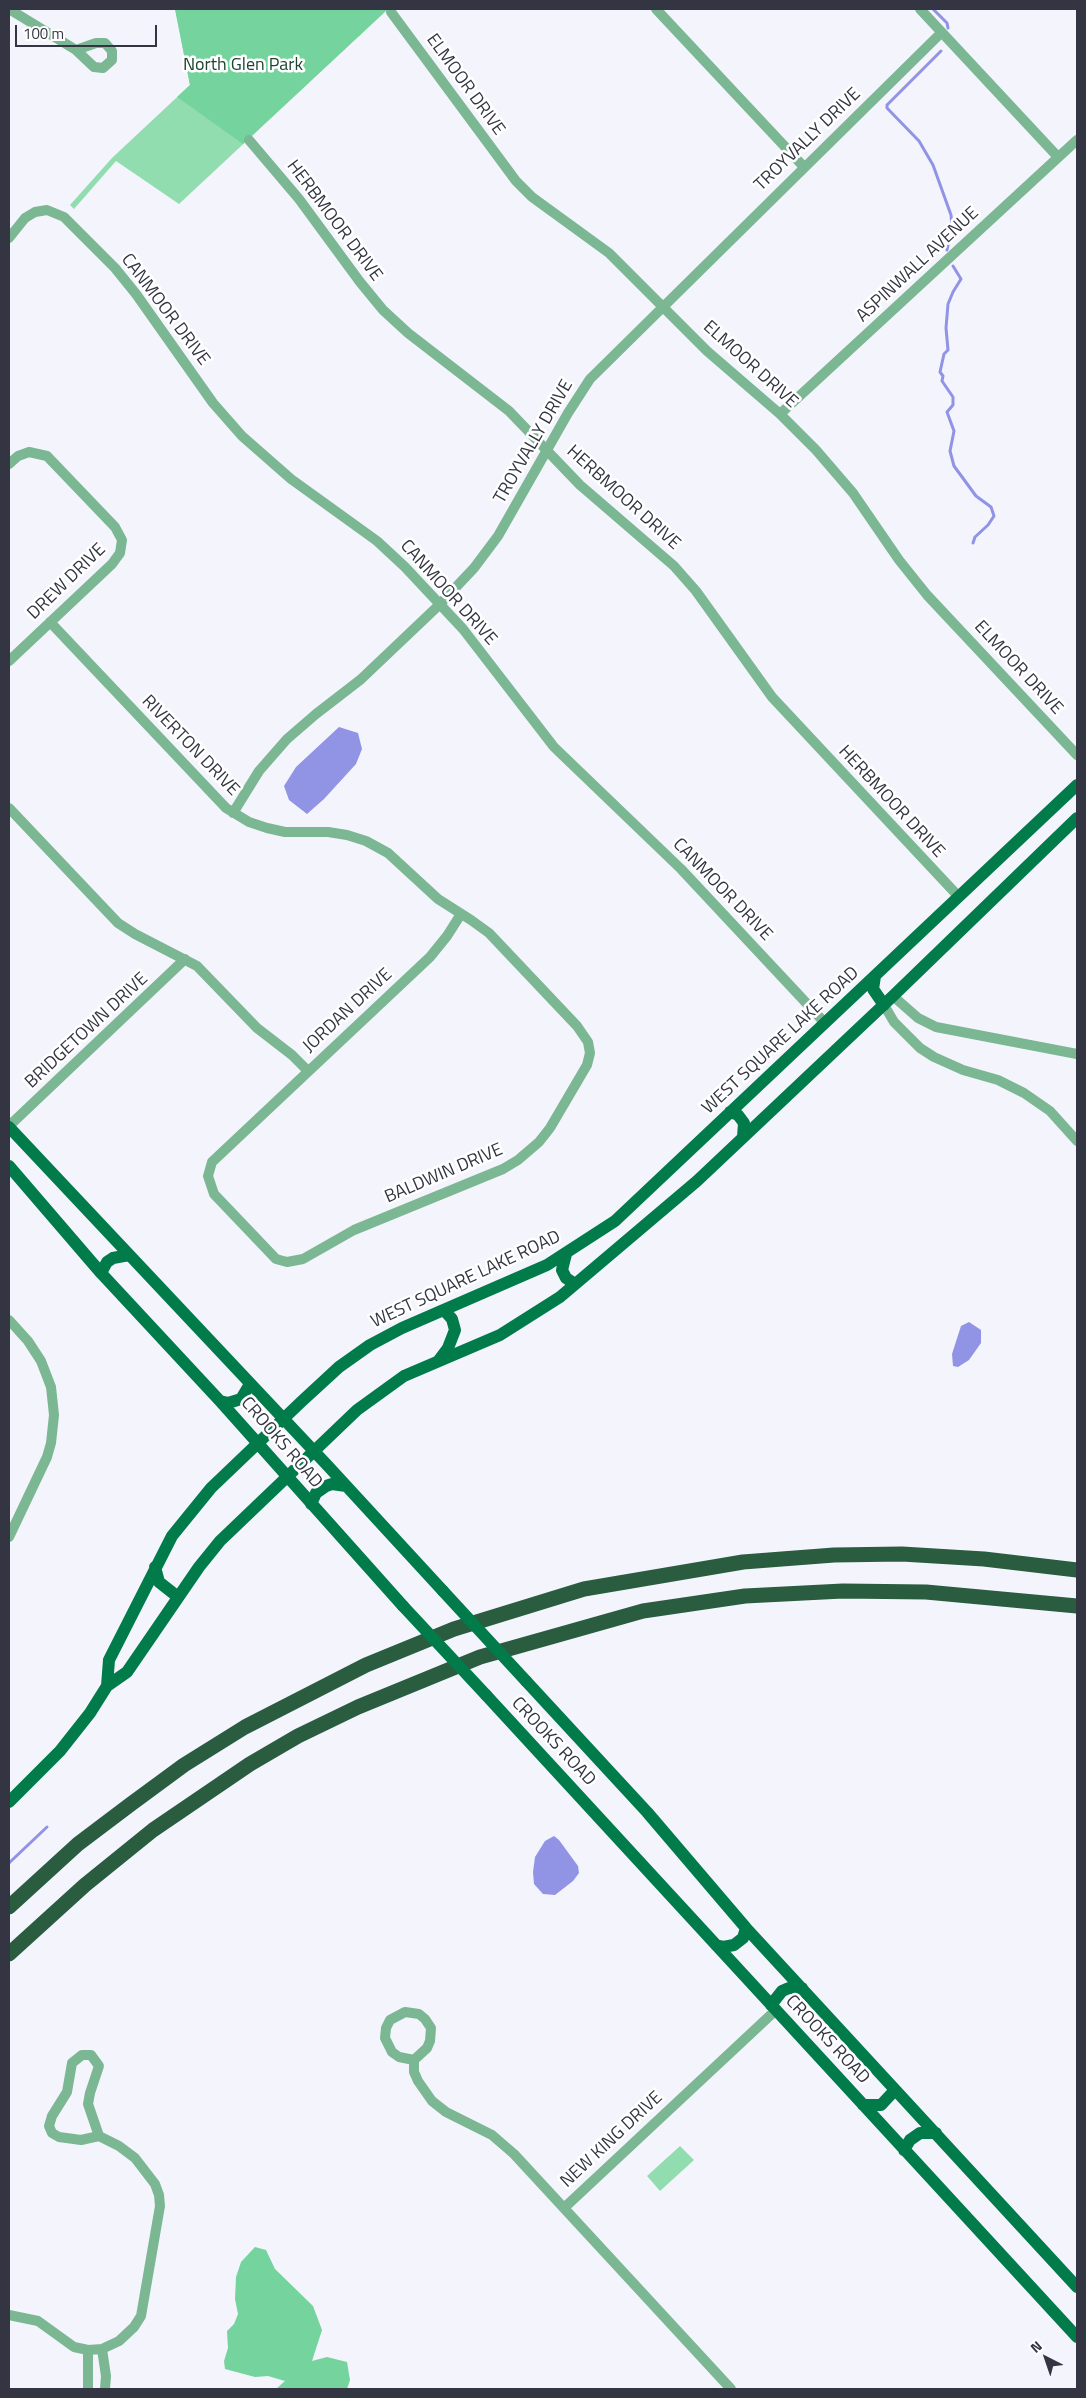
<!DOCTYPE html>
<html>
<head>
<meta charset="utf-8">
<style>
	body { margin:0 }
	#map { position:relative; width:1086px; height:2398px; overflow:hidden; background:#f4f4fc; font-family:"Titillium Web",sans-serif }
	canvas { display:block }
	.frame { position:absolute; inset:0; border:10px solid #343543; pointer-events:none }
	.north { position:absolute; left:1021px; top:2333px; width:50px; height:50px; -webkit-text-stroke:4px #fff; paint-order:stroke; rotate:319deg; font-size:14px; font-weight:700; line-height:20px; text-align:center; color:#343543 }
	.north::after { content:''; display:block; margin:auto; width:18px; height:22px; background:#343543; clip-path:polygon(50% 0,100% 100%,50% 72%,0 100%) }
	.scale { position:absolute; left:15px; top:25px; width:142px; height:22px; box-sizing:border-box; border:2px solid #343543; border-top:0; padding-left:6px; font-size:15px; line-height:18px; white-space:nowrap; color:#343543; -webkit-text-stroke:4px #fff; paint-order:stroke }
</style>
</head>
<body>
<div id="map">
<canvas width="1086" height="2398"></canvas>
<div class="frame"></div>
<div class="north">N</div>
<div class="scale">100 m</div>
</div>
<script>
const ctx = document.querySelector('canvas').getContext('2d');
ctx.lineJoin = 'round';
function fill(path, color) { ctx.fillStyle = color; ctx.fill(path, 'evenodd'); }
const shape = rows => new Path2D(rows.map(r => 'M' + r).join(''));
function stroke(path, color, width, dash) { ctx.strokeStyle = color; ctx.lineWidth = width; ctx.lineCap = dash ? 'butt' : 'round'; ctx.setLineDash(dash || []); ctx.stroke(path); }
function label(font, color, halo, rows, align = 'center') {
  ctx.font = font + ' "Titillium Web",sans-serif'; ctx.lineWidth = 5; ctx.setLineDash([]); ctx.textBaseline = 'middle'; ctx.strokeStyle = halo; ctx.fillStyle = color; for (const [text, x, y, turn = 0] of rows) {
    ctx.save(); ctx.translate(x, y); ctx.rotate((+turn || 0) * Math.PI / 180); ctx.textAlign = isNaN(turn) ? turn : align; if (halo) ctx.strokeText(text, 0, 0); ctx.fillText(text, 0, 0); ctx.restore();
  }
}
const green = shape([
	[175,9,388,9,179,204,116,161,74,209,70,205,112,158,190,85],
	[680,2146,694,2160,660,2191,647,2176]
]);
const forest = shape([
	[175,9,388,9,243,144,177,97,190,85],
	[255,2247,266,2250,275,2269,313,2306,322,2330,312,2361,327,2357,347,2362,350,2380,347,2389,276,2389,285,2381,268,2376,255,2377,225,2369,224,2361,228,2348,227,2331,234,2324,238,2314,235,2299,236,2277,241,2262]
]);
const water = shape([
	[339,727,358,733,362,749,356,764,324,799,307,814,289,800,284,786,296,767],
	[969,1322,981,1330,981,1343,969,1360,958,1367,953,1366,952,1354,961,1326],
	[554,1836,559,1840,578,1866,579,1873,573,1881,555,1895,543,1894,534,1884,533,1872,535,1857,545,1841]
]);
const stream = shape([
	[933,9,947,23,948,28],
	[941,51,887,105,887,108,919,141,933,165,951,215,952,227,947,250],
	[953,266,961,279,953,292,948,304,946,328,948,350,944,354,940,372,943,376,942,381,953,397,953,405,947,412,954,431,950,451,954,466,976,496,991,507,994,516,988,525,975,537,973,543],
	[9,1863,47,1827]
]);
const minor = shape([
	[9,9,76,50,94,67,103,68,112,60,112,51,105,43,96,43,76,50],
	[656,9,804,167],
	[920,9,1058,157],
	[391,12,516,181,532,197,609,253,707,351,780,414,816,450,853,493,899,560,927,595,1077,755],
	[249,140,299,199,360,282,383,310,408,333,509,411,580,485,674,566,696,591,772,697,959,897],
	[9,238,25,218,35,212,47,210,64,217,115,268,136,294,213,403,242,436,291,479,377,541,405,567,463,629,554,747,681,869,825,1023],
	[780,414,1077,140],
	[9,464,18,456,29,452,47,456,115,527,122,540,120,553,112,564,9,661],
	[50,622,226,808,249,822,267,828,285,832,328,832,347,835,366,841,388,853,438,899,471,920,489,933,577,1026,588,1042,590,1053,587,1065,550,1128,539,1142,518,1160,503,1169,354,1230,303,1259,287,1262,276,1259,214,1194,208,1176,212,1162,430,957,447,936,461,914],
	[9,808,118,923,135,934,197,966,257,1028,292,1055,308,1071],
	[233,813,259,771,287,739,316,714,360,680,440,604,474,568,498,536,568,413,590,379,941,33],
	[893,996,918,1018,936,1027,1077,1054],
	[884,1005,894,1022,920,1048,934,1057,963,1070,998,1080,1024,1093,1050,1111,1077,1141],
	[9,1126,185,959],
	[9,1320,28,1341,41,1361,51,1387,54,1415,51,1443,47,1457,9,1537],
	[405,2012,419,2014,425,2019,431,2028,430,2041,427,2048,414,2060,399,2057,392,2052,385,2038,386,2028,390,2020,405,2012],
	[414,2060,414,2072,418,2081,432,2101,446,2112,492,2135,514,2154,731,2389],
	[564,2208,776,2010],
	[9,2315,38,2321,74,2347,88,2350,102,2349,119,2341,134,2327,141,2316,160,2206,159,2195,155,2184,135,2158,119,2146,99,2136,88,2104,90,2093,99,2066,91,2055,82,2055,72,2063,67,2092,52,2116,49,2126,52,2133,59,2137,81,2140,99,2136],
	[102,2349,106,2376,105,2389],
	[88,2350,88,2389]
]);
const major = shape([
	[875,976,873,989,884,1005],
	[730,1112,738,1115,744,1123,743,1137],
	[9,1127,328,1466,443,1591],
	[9,1166,101,1273,220,1401,403,1606],
	[566,1254,562,1270,566,1278,575,1284],
	[101,1273,107,1262,113,1258,129,1255],
	[439,1360,448,1348,455,1330,452,1319,444,1310],
	[220,1401,228,1403,241,1399,250,1384],
	[311,1504,316,1493,326,1486,332,1484,346,1486],
	[155,1567,159,1582,178,1597],
	[526,1681,647,1812,746,1928,1077,2287],
	[107,1686,109,1660,172,1536,211,1488,301,1402,339,1367,370,1345,402,1328,547,1265,615,1221,1077,785],
	[486,1695,1077,2337],
	[9,1802,60,1751,90,1713,107,1686,127,1672,199,1567,220,1541,357,1410,404,1376,500,1335,560,1297,697,1181,893,996,1077,818],
	[716,1945,723,1947,734,1945,743,1938,746,1928],
	[771,2005,782,1991,789,1988,802,1988],
	[863,2105,881,2105,895,2090],
	[904,2150,910,2140,920,2133,936,2133]
]);
const highway = shape([
	[9,1907,78,1844,131,1804,184,1765,245,1727,366,1665,454,1629,584,1589,743,1562,834,1555,902,1554,984,1559,1077,1570],
	[9,1954,85,1885,153,1830,250,1764,298,1736,358,1707,480,1657,643,1611,745,1596,843,1591,926,1592,1077,1606]
]);
const majorBridge = shape([
	[443,1591,526,1681],
	[403,1606,486,1695]
]);
const parkNames = [
	["North Glen Park",243,66]
];
const streetNames = [
	["ELMOOR DRIVE",465,85,54],
	["TROYVALLY DRIVE",808,140,-44],
	["HERBMOOR DRIVE",334,221,53],
	["ASPINWALL AVENUE",918,265,-43],
	["CANMOOR DRIVE",165,310,53],
	["ELMOOR DRIVE",750,365,42],
	["TROYVALLY DRIVE",534,442,-60],
	["HERBMOOR DRIVE",623,498,42],
	["DREW DRIVE",67,582,-44],
	["CANMOOR DRIVE",448,593,48],
	["ELMOOR DRIVE",1018,668,47],
	["RIVERTON DRIVE",190,746,46],
	["HERBMOOR DRIVE",891,802,47],
	["CANMOOR DRIVE",722,890,46],
	["JORDAN DRIVE",348,1011,-43],
	["BRIDGETOWN DRIVE",87,1031,-43],
	["WEST SQUARE LAKE ROAD",781,1041,-43],
	["BALDWIN DRIVE",444,1174,-23],
	["WEST SQUARE LAKE ROAD",466,1280,-25],
	["CROOKS ROAD",281,1443,49],
	["CROOKS ROAD",553,1742,47],
	["CROOKS ROAD",827,2040,47],
	["NEW KING DRIVE",612,2140,-43]
];
fill(green, '#91ddaf');
fill(forest, '#75d49d');
fill(water, '#9193e5');
stroke(stream, '#9193e5', 3);
stroke(minor, '#7bb793', 10);
stroke(major, '#007b49', 12);
stroke(highway, '#2a5c40', 15);
stroke(majorBridge, '#007b49', 12);
label('18px', '#1d462f', '#fff', parkNames);
label('18px', '#343543', '#fff', streetNames);
</script>
</body>
</html>
